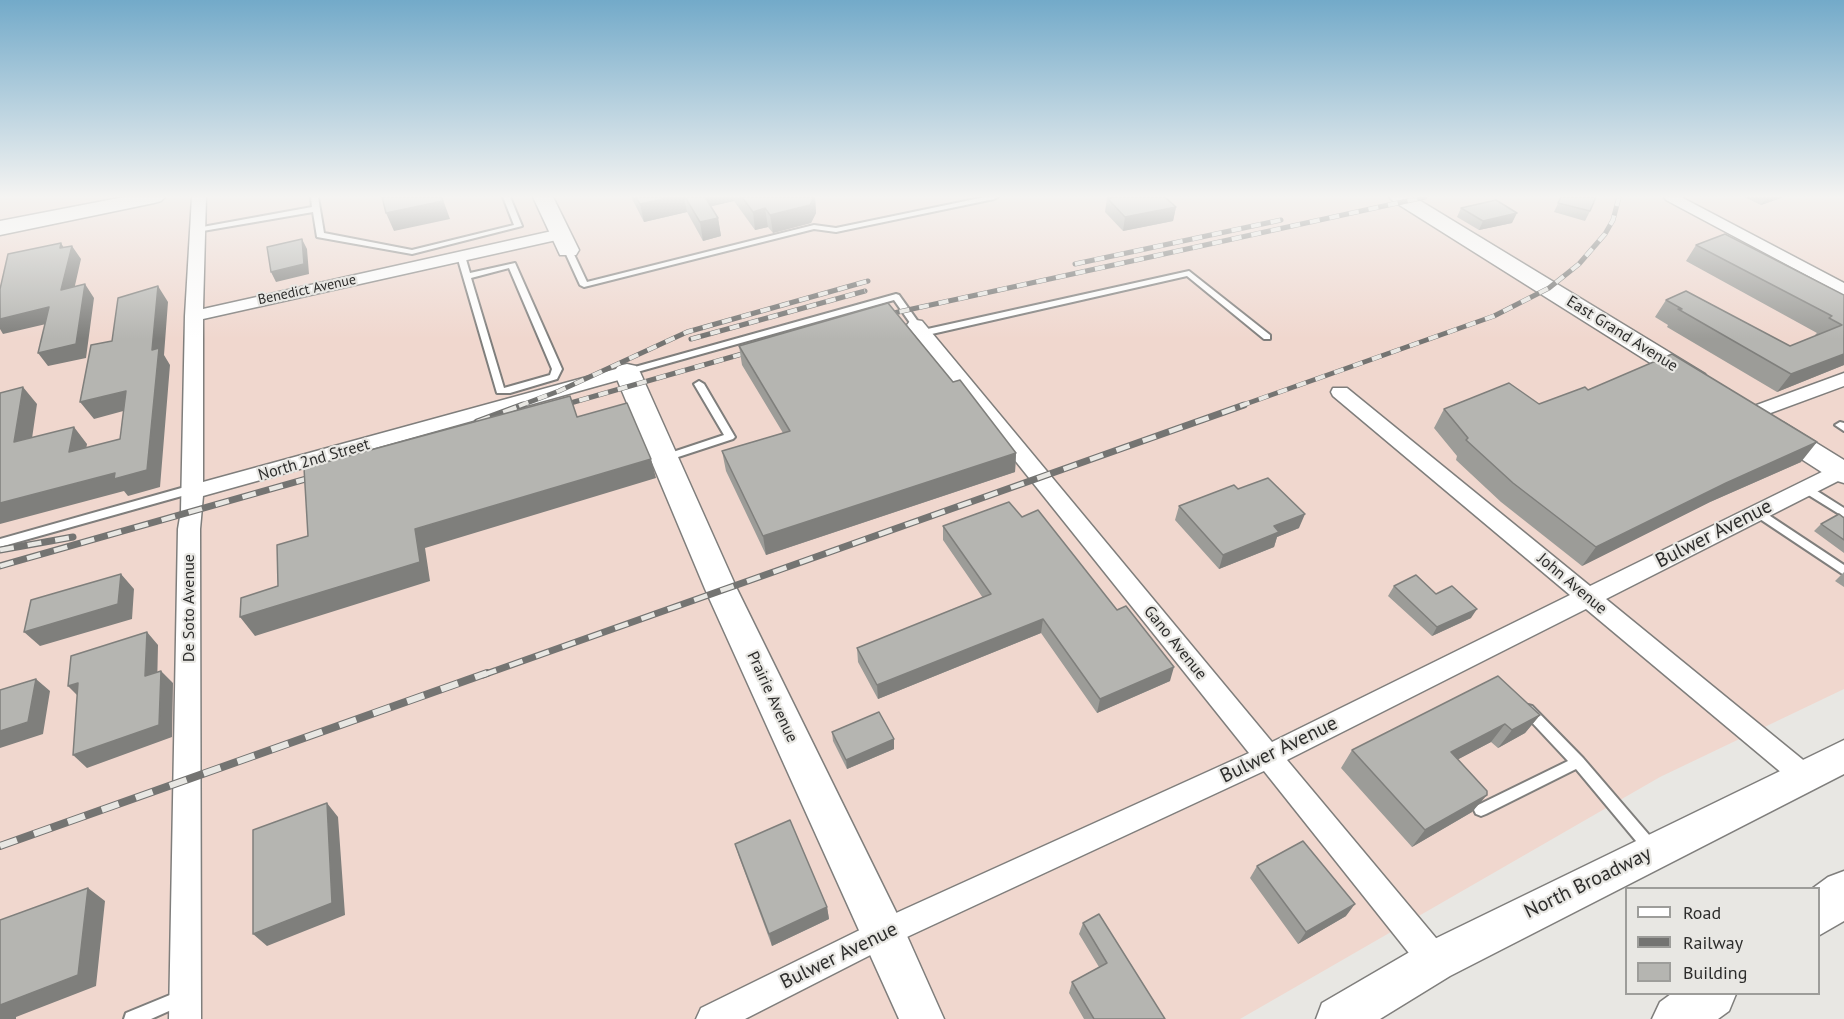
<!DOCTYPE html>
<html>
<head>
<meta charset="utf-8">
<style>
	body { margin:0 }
	#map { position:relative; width:1844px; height:1019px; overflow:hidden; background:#e8e7e3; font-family:"PT Sans",sans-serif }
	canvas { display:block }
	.legend { position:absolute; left:1625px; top:887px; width:195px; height:108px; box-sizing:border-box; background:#e8e7e3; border:2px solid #9d9d9a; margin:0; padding:8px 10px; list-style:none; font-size:18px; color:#2d2d2c }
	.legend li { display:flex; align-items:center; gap:12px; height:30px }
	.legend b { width:30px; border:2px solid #9d9d9a }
</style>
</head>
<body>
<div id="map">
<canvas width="1844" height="1019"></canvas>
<ul class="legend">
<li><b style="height:8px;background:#fff"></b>Road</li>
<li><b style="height:8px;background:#747472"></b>Railway</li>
<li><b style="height:16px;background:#b5b5b1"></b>Building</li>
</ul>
</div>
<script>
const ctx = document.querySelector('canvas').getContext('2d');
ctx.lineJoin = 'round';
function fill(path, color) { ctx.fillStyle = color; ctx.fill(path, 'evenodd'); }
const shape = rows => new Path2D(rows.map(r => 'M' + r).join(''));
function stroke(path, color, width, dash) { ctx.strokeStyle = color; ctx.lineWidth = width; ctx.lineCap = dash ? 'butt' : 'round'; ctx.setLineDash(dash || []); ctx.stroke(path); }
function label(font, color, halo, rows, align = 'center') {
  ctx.font = font + ' "PT Sans",sans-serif'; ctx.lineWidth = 4.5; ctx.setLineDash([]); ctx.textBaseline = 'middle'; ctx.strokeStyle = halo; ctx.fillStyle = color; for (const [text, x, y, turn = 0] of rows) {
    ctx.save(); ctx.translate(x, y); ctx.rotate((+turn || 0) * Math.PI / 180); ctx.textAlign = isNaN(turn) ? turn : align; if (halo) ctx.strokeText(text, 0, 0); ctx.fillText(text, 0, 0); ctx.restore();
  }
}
const industrial = shape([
	[0,197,1844,197,1844,689,1660,777,1240,1019,0,1019]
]);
const lane = shape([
	[311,197,318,197,324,233,412,250,514,225,503,197,510,197,522,226,412,254,317,237,313,212,197,232,193,230,197,228,312,207,311,197],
	[985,197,998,197,994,199,836,232,814,229,584,287,580,285,564,250,565,248,571,248,587,282,814,225,836,228,985,197],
	[458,254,461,254,465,256,470,273,515,263,562,369,557,379,510,393,497,393,457,256,458,254],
	[509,268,552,369,550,375,504,388,471,278,509,268],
	[1189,271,1270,335,1270,339,1264,339,1187,276,923,336,919,333,923,330,1189,271],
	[896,294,899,295,919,323,919,327,913,327,894,300,630,374,624,374,622,372,624,370,896,294],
	[699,381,704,384,735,437,733,439,669,460,661,460,660,458,661,456,724,435,694,384,699,381],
	[1840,422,1844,423,1844,431,1835,425,1840,422],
	[1806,484,1844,508,1844,517,1802,491,1801,488,1806,484],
	[192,485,196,486,197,489,196,492,0,547,0,539,192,485],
	[1758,508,1844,565,1844,575,1754,515,1753,512,1758,508],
	[1528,705,1532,706,1583,758,1656,843,1658,848,1656,853,1651,855,1646,853,1576,769,1486,814,1481,816,1476,814,1474,810,1476,806,1568,761,1524,714,1522,710,1524,706,1528,705],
	[182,990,187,993,190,998,187,1003,151,1019,124,1019,126,1013,182,990]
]);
const street = shape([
	[192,197,206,197,203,309,561,229,569,234,561,239,203,319,203,482,627,366,636,372,633,376,203,496,200,529,201,1019,169,1019,178,529,181,511,185,316,192,197],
	[1664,197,1681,197,1844,283,1844,295,1666,200,1664,197],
	[916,320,922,321,1272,742,1570,595,1333,396,1331,392,1333,388,1347,388,1590,586,1834,466,1844,465,1844,478,1606,599,1813,768,1817,776,1813,784,1804,788,1795,784,1586,609,1287,760,1446,950,1450,961,1446,972,1435,976,1424,972,1264,771,894,943,745,1019,696,1019,701,1008,874,923,1249,753,910,329,907,325,910,321,916,320],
	[1844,373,1844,386,1757,418,1750,420,1743,418,1740,414,1743,410,1844,373]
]);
const secondary = shape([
	[124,197,165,197,161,201,154,203,0,235,0,221,124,197],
	[533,197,553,197,579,250,576,255,560,255,533,197],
	[1389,197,1414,197,1705,374,1709,380,1705,386,1696,388,1687,386,1393,201,1389,197],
	[627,364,636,366,640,372,737,589,899,918,944,1019,899,1019,705,589,614,372,618,366,627,364],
	[1774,420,1784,423,1844,460,1844,483,1834,480,1764,435,1760,429,1764,423,1774,420],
	[1844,740,1844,774,1450,976,1380,1019,1316,1019,1322,1003,1420,946,1844,740]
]);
const highway = shape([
	[1844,871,1844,921,1818,936,1818,888,1813,888,1828,877,1844,871],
	[1671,994,1736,994,1729,1011,1718,1019,1652,1019,1660,1002,1671,994]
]);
const railFar2 = shape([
	[1075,264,1281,220],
	[880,316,1425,197],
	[691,339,865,291],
	[519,406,559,391,687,332,868,281],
	[560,406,756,350],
	[1240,406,1494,316,1549,288,1579,264,1605,234,1613,220,1619,197]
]);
const railFar1 = shape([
	[557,407,565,405],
	[477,422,523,405],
	[0,550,73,537],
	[0,566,320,475],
	[483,675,1244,405]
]);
const rail = shape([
	[0,846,487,673]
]);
const wall = shape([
	[631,197,815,197,816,213,811,223,773,233,768,227,755,230,734,201,711,206,718,218,721,236,703,241,687,212,644,222],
	[1561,197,1590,211,1585,221,1554,212],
	[1744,197,1784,197,1761,205],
	[1107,198,1176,207,1173,221,1123,231,1105,212],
	[1461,208,1512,223,1479,230,1457,217],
	[1696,245,1844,295,1844,365,1777,392,1667,327,1668,325,1655,317,1666,300,1790,346,1816,336,1815,335,1817,333,1686,261],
	[739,346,953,382,1016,453,1015,472,766,555,726,471,722,451,783,433,742,365],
	[1588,390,1801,462,1710,502,1582,566,1501,502,1456,460,1457,456,1434,428,1444,409,1539,404],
	[1238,489,1299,528,1277,537,1274,547,1219,569,1175,520,1179,506],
	[1844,518,1844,553,1814,531,1821,524],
	[943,526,1170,681,1097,713,1041,633,878,699,858,662,857,648,983,598,943,540],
	[1844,572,1844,587,1835,581],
	[1394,586,1436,594,1471,618,1432,636,1388,596],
	[1540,715,1525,733,1498,748,1491,742,1458,759,1472,812,1412,847,1341,768,1352,750],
	[832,732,894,749,847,769,833,741],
	[735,844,827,907,829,919,772,946,739,857],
	[1257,866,1346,916,1298,944,1250,878],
	[1083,923,1165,1019,1084,1019,1069,993,1072,982,1099,967,1079,934]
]);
const shadedWall = shape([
	[442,197,450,219,394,231,386,213],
	[673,197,684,197,687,212,644,222,640,204],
	[702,197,734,197,734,201,704,208],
	[815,197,816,213,811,223,773,233,770,215],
	[1767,197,1784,197,1761,205],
	[1176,207,1173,221,1123,231,1125,217],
	[765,208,768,227,755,230,753,212],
	[1517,213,1512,223,1479,230,1483,221],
	[718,218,721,236,703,241,700,222],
	[302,239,307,249,309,274,276,282,271,272],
	[61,243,69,256,72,246,81,259,71,303,61,290,60,248],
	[85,284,94,298,86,358,48,366,38,353],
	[158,286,168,302,164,355,170,365,160,487,128,496,124,491,0,524,0,503,115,473,152,350],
	[49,307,59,321,3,334,0,329,0,319],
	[1844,354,1844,365,1777,392,1791,374],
	[23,387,37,404,29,459,14,442],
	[126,391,138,407,94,419,80,402],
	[74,427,87,444,83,468,69,452],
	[1817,442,1801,462,1710,502,1582,566,1596,547,1726,483],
	[1016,453,1015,472,766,555,763,536],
	[651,459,656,478,425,548,430,581,255,636,240,617,415,529],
	[1305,514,1299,528,1277,537,1274,547,1219,569,1223,555,1274,526],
	[121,574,134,589,132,619,40,646,24,632],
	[1477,609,1471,618,1432,636,1437,627],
	[1043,619,1041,633,878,699,877,685],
	[147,632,158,645,157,689,145,676],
	[1174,667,1170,681,1097,713,1100,699],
	[161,671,173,683,172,737,87,768,73,755],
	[36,679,50,691,43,734,0,748,0,731],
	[78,683,81,699,68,686],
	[1540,715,1525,733,1498,748,1512,730],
	[1505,724,1491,742,1438,770,1451,752],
	[894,739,894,749,847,769,846,760],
	[1487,795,1472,812,1412,847,1425,830],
	[327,803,338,817,345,915,267,946,253,934],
	[88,888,105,901,96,986,16,1017,16,1019,0,1019,0,1005],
	[1355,904,1346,916,1298,944,1306,932],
	[827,907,829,919,772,946,769,934]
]);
const building = shape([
	[382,197,441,197,443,201,386,213,382,197],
	[636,197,673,197,640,204,636,197],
	[685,197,705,197,718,218,700,222,685,197],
	[742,197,814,197,810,205,770,215,765,208,753,212,742,197],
	[1117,197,1165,197,1176,207,1125,217,1107,198,1117,197],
	[1561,197,1596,197,1590,211,1558,203,1561,197],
	[1496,200,1517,213,1483,221,1461,208,1496,200],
	[1725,234,1844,295,1844,354,1791,374,1678,309,1682,309,1666,300,1686,291,1790,346,1842,325,1829,318,1832,316,1696,245,1725,234],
	[302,239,304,264,271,272,267,247,302,239],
	[61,243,60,248,72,246,61,290,85,284,76,344,38,353,49,307,0,319,0,289,8,254,61,243],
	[158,286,152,350,159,348,147,470,114,479,115,473,0,503,0,393,23,387,14,442,74,427,69,452,120,439,126,391,80,402,91,345,112,341,118,298,158,286],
	[888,303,953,382,960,380,1016,453,763,536,722,451,790,431,739,346,888,303],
	[1672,354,1817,442,1726,483,1596,547,1513,483,1466,440,1468,438,1444,409,1509,383,1539,404,1585,387,1588,390,1672,354],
	[570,396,577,417,627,403,651,459,415,529,420,562,240,617,241,598,278,586,277,545,308,536,304,468,570,396],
	[1268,478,1305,514,1274,526,1279,532,1223,555,1179,506,1234,485,1238,489,1268,478],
	[1009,502,1022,517,1038,510,1117,610,1126,606,1174,667,1100,699,1043,619,877,685,857,648,991,594,943,526,1009,502],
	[1839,514,1844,518,1844,540,1821,524,1839,514],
	[121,574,118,604,24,632,31,600,121,574],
	[1416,575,1436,594,1452,586,1477,609,1437,627,1394,586,1416,575],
	[147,632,145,676,161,671,159,725,73,755,78,683,68,686,71,656,147,632],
	[1498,676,1540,715,1512,730,1505,724,1451,752,1487,791,1487,795,1425,830,1352,750,1498,676],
	[36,679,28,722,0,731,0,690,36,679],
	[879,712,894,739,846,760,832,732,879,712],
	[327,803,332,903,253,934,253,830,327,803],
	[790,820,827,907,769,934,735,844,790,820],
	[1303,841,1355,904,1306,932,1257,866,1303,841],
	[88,888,78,975,0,1005,0,920,88,888],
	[1099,914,1165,1019,1094,1019,1072,982,1107,963,1083,923,1099,914]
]);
const farStreetnames = [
	["Benedict Avenue",307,290,-12]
];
const streetNames = [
	["East Grand Avenue",1622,334,32],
	["North 2nd Street",314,460,-16],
	["John Avenue",1572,584,40],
	["De Soto Avenue",189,608,-90],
	["Gano Avenue",1175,643,51],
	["Prairie Avenue",772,697,65]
];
const nearStreetnames = [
	["Bulwer Avenue",1714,534,-27],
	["Bulwer Avenue",1279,750,-26],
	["North Broadway",1588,883,-26],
	["Bulwer Avenue",839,956,-26]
];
fill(industrial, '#f0d7ce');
stroke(lane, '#7f7e7c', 4);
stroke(street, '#7f7e7c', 3);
stroke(secondary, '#7f7e7c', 3);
stroke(highway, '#7f7e7c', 3);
fill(lane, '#fff');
fill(street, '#fff');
fill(secondary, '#fff');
fill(highway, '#fff');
stroke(railFar2, '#747472', 5);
stroke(railFar1, '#747472', 7);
stroke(rail, '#747472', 8);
stroke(railFar2, '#e8e7e3', 4, [10]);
stroke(railFar1, '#e8e7e3', 4.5, [14]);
stroke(rail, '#e8e7e3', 6, [18]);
fill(wall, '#9c9c98');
fill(shadedWall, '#7f7f7c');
fill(building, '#b5b5b1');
stroke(building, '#7f7f7c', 1.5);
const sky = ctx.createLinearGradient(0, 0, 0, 339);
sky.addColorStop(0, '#73aac9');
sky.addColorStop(0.58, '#f5f4f2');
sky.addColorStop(1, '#f5f4f200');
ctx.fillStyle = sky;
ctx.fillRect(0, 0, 1844, 339);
label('14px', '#2d2d2c', '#e8e7e3', farStreetnames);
label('16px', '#2d2d2c', '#e8e7e3', streetNames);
label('20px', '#2d2d2c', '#e8e7e3', nearStreetnames);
</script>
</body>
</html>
